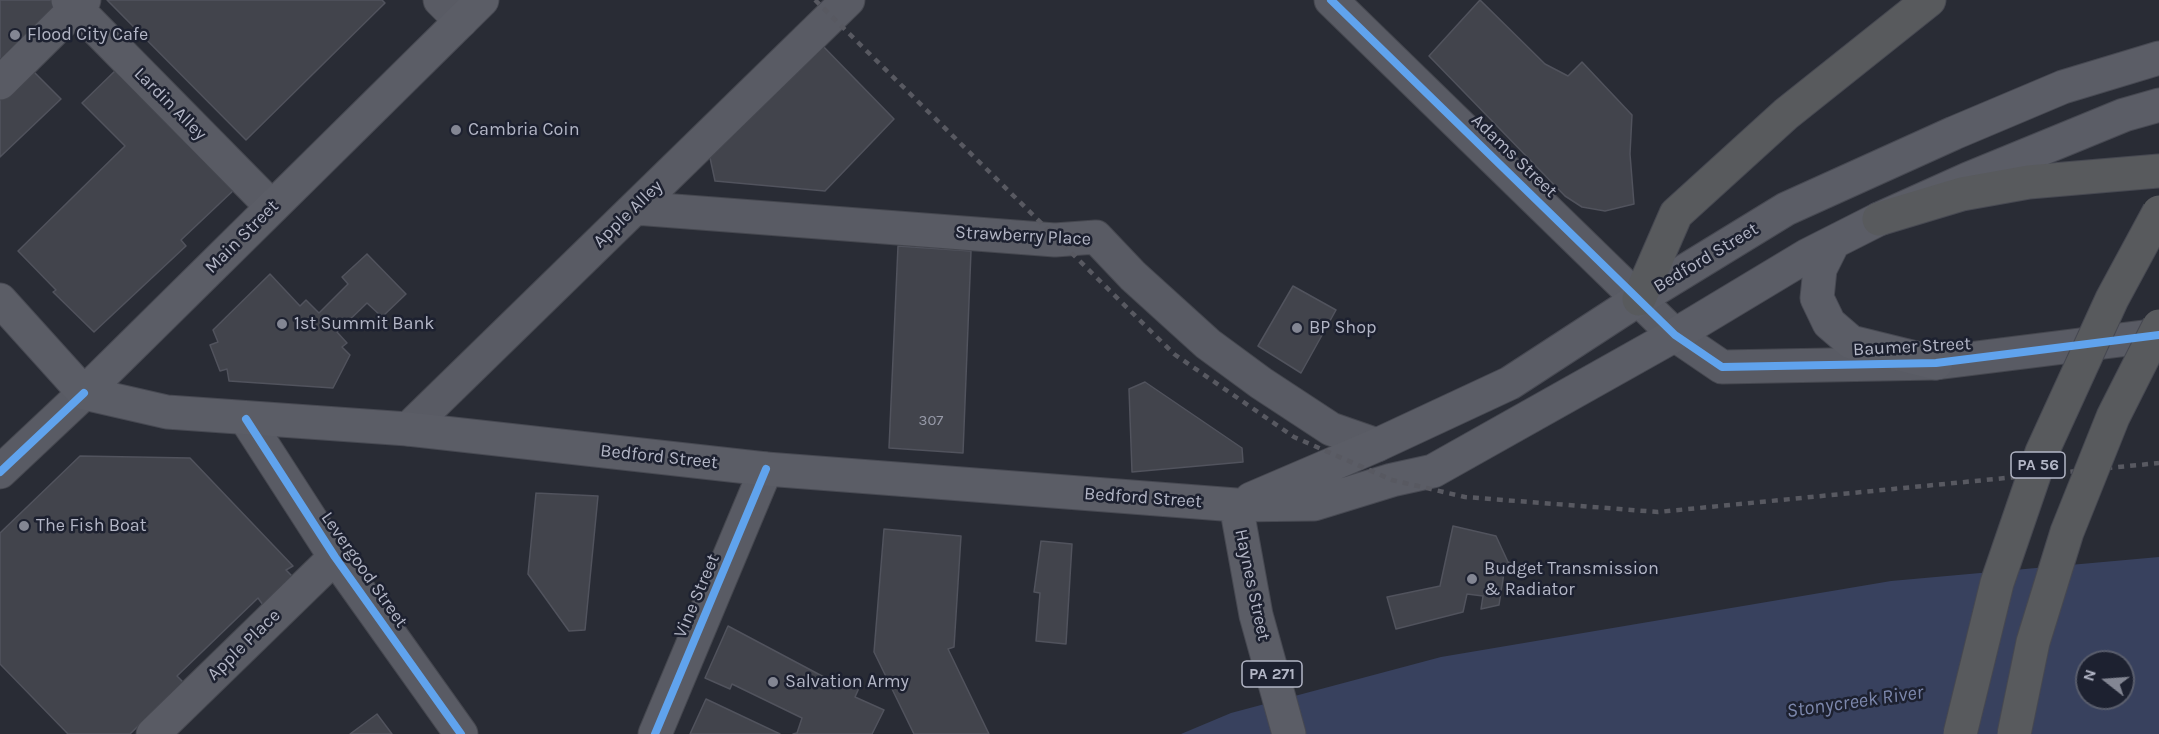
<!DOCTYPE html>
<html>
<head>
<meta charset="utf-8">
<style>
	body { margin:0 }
	#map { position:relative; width:2159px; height:734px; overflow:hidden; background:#292c35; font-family:Karla,sans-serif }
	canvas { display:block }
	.north { position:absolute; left:2075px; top:650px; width:60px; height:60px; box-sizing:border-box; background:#1d2130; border:2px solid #595d6c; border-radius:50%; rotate:287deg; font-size:16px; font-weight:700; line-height:24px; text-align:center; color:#b3b6c6 }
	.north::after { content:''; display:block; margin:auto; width:21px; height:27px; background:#838693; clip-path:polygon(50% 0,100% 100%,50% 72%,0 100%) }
</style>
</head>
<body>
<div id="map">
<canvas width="2159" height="734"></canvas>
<div class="north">N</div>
</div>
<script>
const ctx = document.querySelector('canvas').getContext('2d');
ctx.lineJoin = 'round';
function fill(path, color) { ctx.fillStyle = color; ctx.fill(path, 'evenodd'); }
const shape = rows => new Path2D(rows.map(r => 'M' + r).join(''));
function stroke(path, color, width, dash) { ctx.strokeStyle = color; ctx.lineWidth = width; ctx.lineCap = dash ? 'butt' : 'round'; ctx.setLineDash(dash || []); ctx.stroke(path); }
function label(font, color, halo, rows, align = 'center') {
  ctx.font = font + ' Karla,sans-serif'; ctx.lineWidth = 5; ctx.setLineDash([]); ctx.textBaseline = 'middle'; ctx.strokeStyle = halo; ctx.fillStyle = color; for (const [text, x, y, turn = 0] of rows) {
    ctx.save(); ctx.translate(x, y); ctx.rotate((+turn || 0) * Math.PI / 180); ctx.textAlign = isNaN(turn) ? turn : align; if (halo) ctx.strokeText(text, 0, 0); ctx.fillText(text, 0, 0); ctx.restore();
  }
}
const water = shape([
	[2159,557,2159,734,1181,734,1231,713,1441,657,1891,581],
	[2087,662,2123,662,2123,698,2087,698]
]);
const building = shape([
	[0,0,56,0,62,6,0,65,0,0],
	[107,0,382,0,385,3,246,140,107,0],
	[1480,0,1545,64,1568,76,1582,62,1632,115,1630,154,1634,204,1605,211,1582,207,1565,196,1429,56,1480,0],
	[819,42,894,119,825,191,715,181,709,153,819,42],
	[30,68,61,99,0,157,0,98,30,68],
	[118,68,236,188,181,240,186,246,94,332,53,292,56,290,18,251,125,146,82,103,118,68],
	[898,246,971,251,963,453,889,448,898,246],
	[367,254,406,294,382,317,367,303,337,332,347,343,342,347,350,355,333,388,229,381,227,369,220,371,210,345,218,342,213,330,270,274,300,306,306,300,319,313,348,284,342,277,367,254],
	[1293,286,1336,310,1301,373,1258,346,1293,286],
	[1145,382,1242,448,1243,462,1132,472,1129,389,1145,382],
	[80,456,190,458,293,566,286,570,292,576,263,605,258,598,177,676,183,682,130,734,68,734,0,664,0,533,80,456],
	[536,493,598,496,585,630,569,631,528,574,536,493],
	[1453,526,1496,536,1508,562,1513,564,1509,573,1504,573,1499,605,1481,609,1483,596,1467,594,1463,612,1396,629,1387,597,1440,586,1453,526],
	[884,529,961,536,954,647,948,649,989,734,914,734,874,652,884,529],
	[1041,541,1072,544,1066,644,1036,641,1040,593,1034,592,1041,541],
	[728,626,839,685,840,680,859,688,855,697,884,710,872,734,793,734,797,733,802,718,732,684,730,689,705,678,728,626],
	[706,699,780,734,690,734,706,699],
	[377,714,392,734,350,734,377,714]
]);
const minor = shape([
	[68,0,272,207],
	[440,0,461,21],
	[1331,0,1675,335,1722,367,1936,363,2159,335],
	[0,83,84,0],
	[635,208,1055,240,1096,237,1133,276,1208,344,1261,383,1331,429,1377,445],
	[246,419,335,557,461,734],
	[408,429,848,0],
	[0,472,84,393],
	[153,734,335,557],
	[655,734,766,469]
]);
const major = shape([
	[1833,243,1820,269,1817,298,1829,323,1851,342,1936,363],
	[0,300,84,393],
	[84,393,167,412,408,429,766,469,1236,505,1314,504,1392,480,1433,471,1675,335,1808,255,1879,219,1968,179,2124,115,2159,105],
	[84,393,482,0],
	[1251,499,1377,445,1510,383,1639,299,1786,209,1954,133,2063,87,2159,58],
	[1236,505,1256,615,1289,734]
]);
const highway = shape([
	[1879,219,1962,194,2029,182,2159,171],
	[1639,299,1676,214,1786,114,1929,0]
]);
const rail = shape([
	[815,0,1174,354,1294,437,1392,480,1465,497,1658,512,2159,463]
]);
const highwayBridge = shape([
	[1960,734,1997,583,2042,452,2112,299,2159,212],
	[2014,734,2033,642,2067,532,2113,417,2159,326]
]);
const cycleway = shape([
	[1331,0,1675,335,1722,367,1936,363,2159,335],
	[246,419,335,557,461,734],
	[0,472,84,393],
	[655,734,766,469]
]);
const markers = [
	[15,35,6,"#838693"],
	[456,130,6,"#838693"],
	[282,324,6,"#838693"],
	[1297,328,6,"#838693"],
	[24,526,6,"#838693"],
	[1472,579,6,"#838693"],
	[773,682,6,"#838693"]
];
const numberNames = [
	["307",931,421]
];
const shields = [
	[2038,465,54],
	[1272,674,60]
];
const shieldNames = [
	["PA 56",2038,465],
	["PA 271",1272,674]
];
const poiNames = [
	["Flood City Cafe",27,35],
	["Cambria Coin",468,130],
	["1st Summit Bank",294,324],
	["BP Shop",1309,328],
	["The Fish Boat",36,526],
	["Budget Transmission",1484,569],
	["& Radiator",1484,590],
	["Salvation Army",785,682]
];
const streetNames = [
	["Lardin Alley",170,104,45],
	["Adams Street",1514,156,44],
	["Apple Alley",628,214,-44],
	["Strawberry Place",1023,236,3],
	["Main Street",242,237,-45],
	["Bedford Street",1706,258,-31],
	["Baumer Street",1912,347,-3],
	["Bedford Street",659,457,6],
	["Bedford Street",1143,498,4],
	["Levergood Street",364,570,55],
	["Haynes Street",1252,585,78],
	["Vine Street",697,596,-67],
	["Apple Place",244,645,-44]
];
const waterNames = [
	["Stonycreek River",1855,702,-8]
];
fill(water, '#38415e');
fill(building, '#42444c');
stroke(building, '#51535d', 1.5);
stroke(minor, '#45474f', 35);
stroke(major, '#474952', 35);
stroke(highway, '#464851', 35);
stroke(minor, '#595b64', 33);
stroke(major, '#5b5d66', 33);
stroke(highway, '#585a5d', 33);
stroke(rail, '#585961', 4.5, [6, 6]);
stroke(highwayBridge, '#464851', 35, []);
stroke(highwayBridge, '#585a5d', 33);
stroke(cycleway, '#60a3ed', 8);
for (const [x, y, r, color] of markers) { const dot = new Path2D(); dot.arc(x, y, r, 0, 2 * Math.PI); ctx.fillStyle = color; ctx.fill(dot); stroke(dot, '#1d2130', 2); }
label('15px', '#979aa8', null, numberNames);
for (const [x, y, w] of shields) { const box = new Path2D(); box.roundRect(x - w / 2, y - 13, w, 26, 4.5); ctx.fillStyle = '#1d2130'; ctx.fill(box); stroke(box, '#b3b6c6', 1.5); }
label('bold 16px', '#b3b6c6', null, shieldNames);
label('18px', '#b3b6c6', '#1d2130', poiNames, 'left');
label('18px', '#b3b6c6', '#1d2130', streetNames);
label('italic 20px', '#7c87ac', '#1d2130', waterNames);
</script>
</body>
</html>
